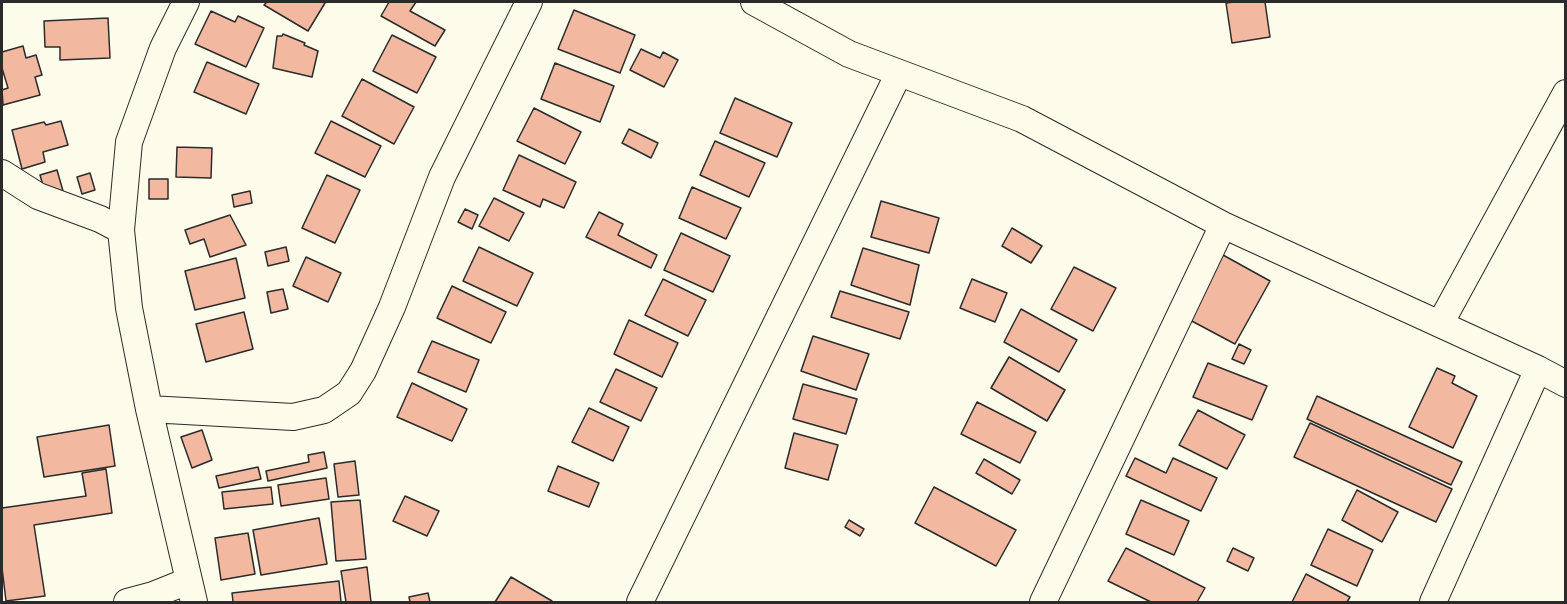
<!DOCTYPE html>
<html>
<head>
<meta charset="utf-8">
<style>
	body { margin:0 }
	#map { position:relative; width:1567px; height:604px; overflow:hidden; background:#fdfbea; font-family:"Archivo Narrow",sans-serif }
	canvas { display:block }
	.frame { position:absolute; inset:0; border:3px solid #2b2b2b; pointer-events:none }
</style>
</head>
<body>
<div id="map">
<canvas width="1567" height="604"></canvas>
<div class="frame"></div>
</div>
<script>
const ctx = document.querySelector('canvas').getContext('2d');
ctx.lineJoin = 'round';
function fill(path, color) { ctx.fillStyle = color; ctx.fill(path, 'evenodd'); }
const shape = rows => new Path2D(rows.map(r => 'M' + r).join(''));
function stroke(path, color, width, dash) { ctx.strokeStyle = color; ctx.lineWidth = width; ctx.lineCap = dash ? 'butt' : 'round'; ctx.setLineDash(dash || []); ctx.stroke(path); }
const building = shape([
	[267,2,323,2,325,3,308,31,264,5,267,2],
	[389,2,416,2,410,11,445,30,435,46,381,16,389,2],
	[1234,2,1265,2,1270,37,1232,43,1226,3,1234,2],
	[574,10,635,35,620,73,558,49,574,10],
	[211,11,235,22,238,16,264,28,246,67,195,44,211,11],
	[108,18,110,58,60,60,60,47,45,47,44,21,108,18],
	[283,34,305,43,304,45,318,51,312,77,273,68,277,36,282,36,283,34],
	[392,35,436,57,417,93,373,71,392,35],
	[23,46,26,58,36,55,42,75,35,77,40,95,3,105,2,90,8,88,2,68,2,52,23,46],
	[641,49,660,58,663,52,678,60,664,87,630,70,641,49],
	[207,62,259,84,246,114,194,92,207,62],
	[555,63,614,86,600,122,541,99,555,63],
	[362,79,414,107,394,144,342,116,362,79],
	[735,98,792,123,777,157,720,133,735,98],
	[534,108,581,132,565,164,517,141,534,108],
	[61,121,68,145,43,152,45,162,22,169,12,130,44,122,46,125,61,121],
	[331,121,381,146,365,177,315,153,331,121],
	[629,129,658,143,651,158,622,143,629,129],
	[715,141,765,163,749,197,700,175,715,141],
	[177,147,212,148,211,178,176,177,177,147],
	[519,155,576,182,564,208,543,199,540,207,503,190,519,155],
	[57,170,63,191,46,196,40,175,57,170],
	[90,173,95,190,82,194,77,177,90,173],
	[327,175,360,190,335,243,302,228,327,175],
	[149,179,168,179,168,199,149,199,149,179],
	[692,187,741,208,726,239,679,218,692,187],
	[250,191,252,203,234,207,232,195,250,191],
	[494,198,524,213,509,241,479,226,494,198],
	[881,201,939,218,929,253,871,237,881,201],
	[465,209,478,215,472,229,458,222,465,209],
	[599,212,623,224,618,235,657,255,651,268,586,237,599,212],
	[230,215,246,245,210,257,204,239,190,244,185,230,230,215],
	[1012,228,1042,246,1031,263,1002,246,1012,228],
	[681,233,730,256,713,292,664,270,681,233],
	[286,247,289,261,268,266,265,252,286,247],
	[479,247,533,273,517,306,463,281,479,247],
	[863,248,919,265,910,305,851,285,863,248],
	[1223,255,1270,281,1235,344,1188,319,1223,255],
	[306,257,341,273,328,302,293,286,306,257],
	[236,258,245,298,195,310,185,271,236,258],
	[1074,267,1116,288,1093,331,1051,309,1074,267],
	[663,279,706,300,688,336,645,315,663,279],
	[972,279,1007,293,995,322,960,308,972,279],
	[452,286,506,312,491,343,437,318,452,286],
	[283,289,288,309,271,313,267,292,283,289],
	[840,291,909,312,900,339,831,317,840,291],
	[1021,309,1077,340,1059,372,1004,342,1021,309],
	[244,312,253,349,206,362,196,324,244,312],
	[629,320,678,343,662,377,614,354,629,320],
	[813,336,869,354,856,390,801,371,813,336],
	[432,341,479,360,466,392,418,372,432,341],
	[1239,344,1251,350,1244,364,1232,359,1239,344],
	[1009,357,1065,390,1047,421,991,388,1009,357],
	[1208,363,1267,386,1252,420,1193,397,1208,363],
	[1437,368,1455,376,1452,383,1477,396,1453,448,1409,427,1437,368],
	[616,369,657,388,641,421,600,402,616,369],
	[412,383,467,409,452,441,397,417,412,383],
	[803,384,857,399,846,434,793,419,803,384],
	[1317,396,1462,462,1451,485,1307,419,1317,396],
	[977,402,1036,432,1020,463,961,434,977,402],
	[589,408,629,427,613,461,572,442,589,408],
	[1198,410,1245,435,1227,469,1179,445,1198,410],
	[1310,423,1452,489,1436,522,1294,457,1310,423],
	[109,425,115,466,44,477,37,437,109,425],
	[202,430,212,460,192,468,181,437,202,430],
	[794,433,838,445,828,480,785,468,794,433],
	[324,452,327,468,268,481,266,471,309,462,308,455,324,452],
	[1135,458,1166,473,1173,458,1217,478,1201,511,1126,476,1135,458],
	[984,459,1020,480,1012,494,976,473,984,459],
	[355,461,359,495,338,497,334,464,355,461],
	[558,466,599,483,589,507,548,491,558,466],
	[258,467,261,479,219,488,216,476,258,467],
	[106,469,112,513,34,525,45,596,6,601,2,568,2,508,86,496,82,473,106,469],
	[326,478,329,499,281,506,278,485,326,478],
	[271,487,273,504,224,509,222,492,271,487],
	[934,487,1016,530,996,566,915,523,934,487],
	[1357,490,1398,512,1382,542,1342,520,1357,490],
	[405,496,439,511,427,536,393,521,405,496],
	[360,500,366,559,336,561,331,502,360,500],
	[1141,500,1189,521,1174,555,1126,534,1141,500],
	[319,518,327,564,261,575,253,530,319,518],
	[849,520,864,529,860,536,845,527,849,520],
	[1328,529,1373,550,1357,586,1311,565,1328,529],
	[248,533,255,574,221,580,215,538,248,533],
	[1126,548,1205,588,1197,602,1151,602,1108,581,1126,548],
	[1233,548,1254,558,1248,571,1227,561,1233,548],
	[367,567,371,602,346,602,341,571,367,567],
	[1306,574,1350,597,1347,602,1292,602,1306,574],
	[511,577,552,601,551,602,495,602,511,577],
	[339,581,341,602,233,602,232,593,339,581],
	[428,593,430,602,410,602,409,597,428,593]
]);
const street = shape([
	[186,2,163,48,129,142,121,230,129,308,149,409,194,602],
	[754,2,849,54,1022,119,1223,225,1538,369,1566,384],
	[2,173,38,196,100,219,121,230],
	[1440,324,1566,93],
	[149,409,293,417,324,410,349,393,363,371,392,307,442,177,529,2],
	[127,602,153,595,188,581],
	[640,602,899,73],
	[1043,602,1223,225],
	[1433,602,1538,369]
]);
fill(building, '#f2b8a0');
stroke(building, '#2b2b2b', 1.5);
stroke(street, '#2b2b2b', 28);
stroke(street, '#fdfbea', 26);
</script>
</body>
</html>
